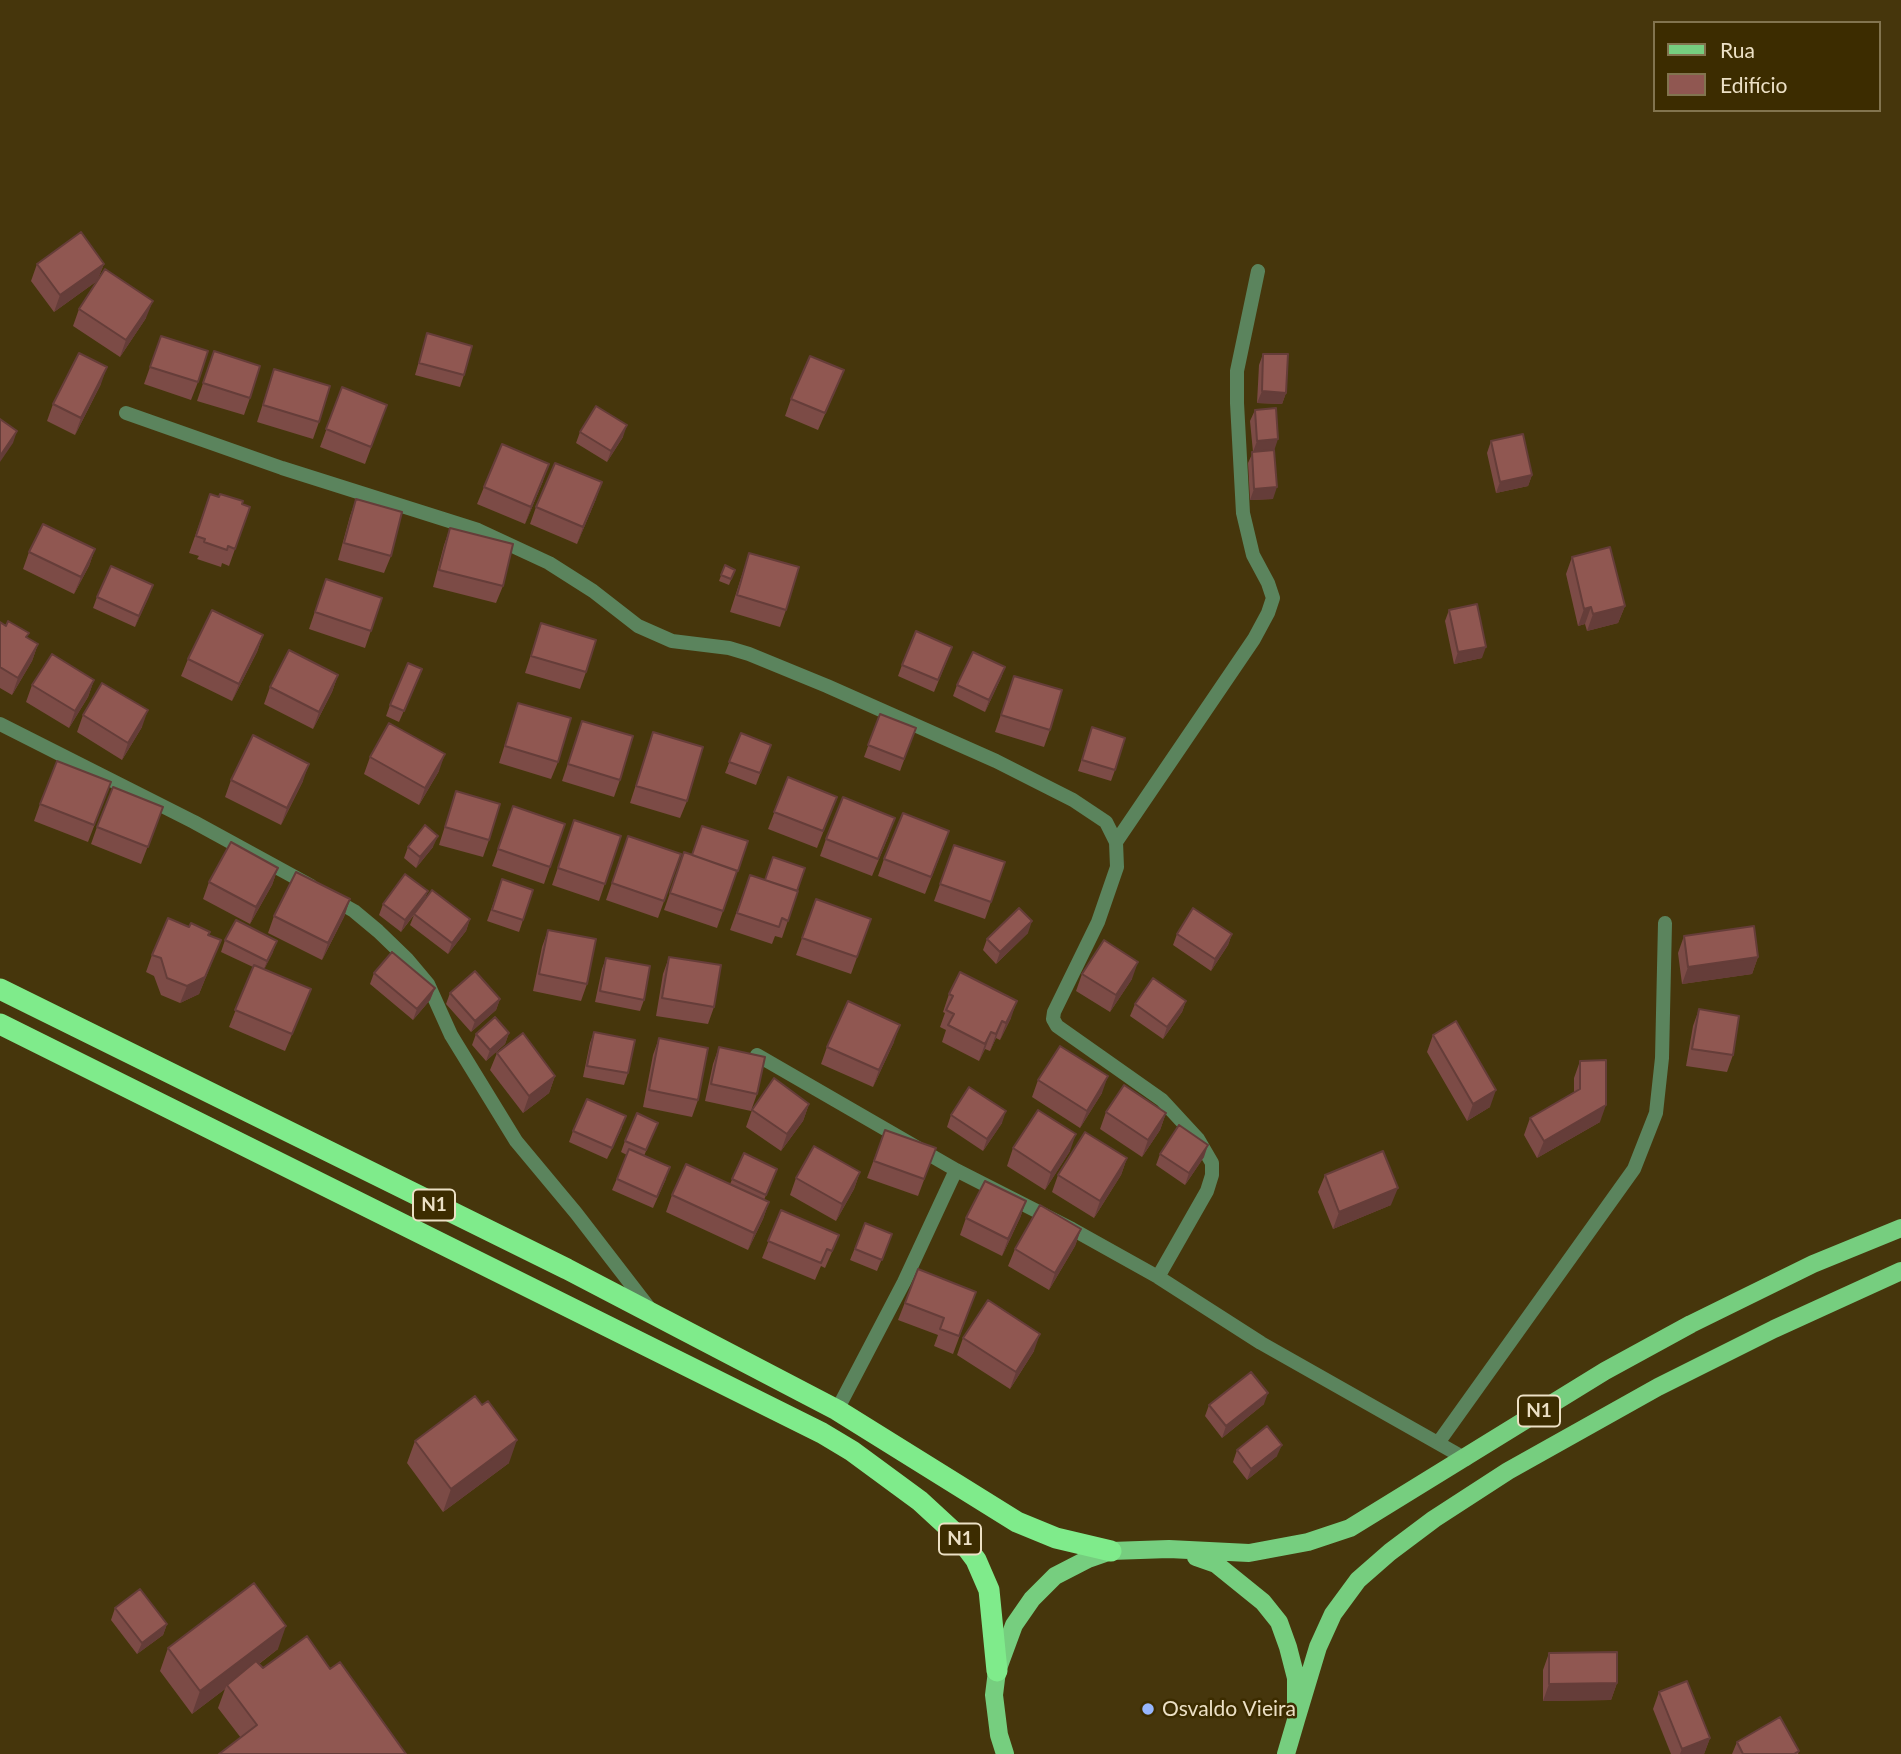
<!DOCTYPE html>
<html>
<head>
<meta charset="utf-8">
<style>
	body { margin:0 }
	#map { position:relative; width:1901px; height:1754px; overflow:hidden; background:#46360c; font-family:Lato,sans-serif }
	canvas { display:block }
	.legend { position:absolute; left:1653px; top:21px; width:228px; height:91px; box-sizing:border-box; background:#3c2c00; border:2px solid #82744f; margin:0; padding:9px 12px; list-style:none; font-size:21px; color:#ece0c5 }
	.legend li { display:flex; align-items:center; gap:14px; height:35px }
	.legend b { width:35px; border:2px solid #82744f }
</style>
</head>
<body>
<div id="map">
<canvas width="1901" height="1754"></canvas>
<ul class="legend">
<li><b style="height:9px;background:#76ce7f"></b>Rua</li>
<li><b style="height:19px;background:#905751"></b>Edifício</li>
</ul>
</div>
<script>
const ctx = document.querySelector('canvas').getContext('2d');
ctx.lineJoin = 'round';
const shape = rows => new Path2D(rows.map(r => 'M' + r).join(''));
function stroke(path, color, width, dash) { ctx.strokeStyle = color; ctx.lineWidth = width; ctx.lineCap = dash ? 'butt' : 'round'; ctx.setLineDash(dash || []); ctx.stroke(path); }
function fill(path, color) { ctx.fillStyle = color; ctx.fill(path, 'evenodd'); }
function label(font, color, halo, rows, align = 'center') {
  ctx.font = font + ' Lato,sans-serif'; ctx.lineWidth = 5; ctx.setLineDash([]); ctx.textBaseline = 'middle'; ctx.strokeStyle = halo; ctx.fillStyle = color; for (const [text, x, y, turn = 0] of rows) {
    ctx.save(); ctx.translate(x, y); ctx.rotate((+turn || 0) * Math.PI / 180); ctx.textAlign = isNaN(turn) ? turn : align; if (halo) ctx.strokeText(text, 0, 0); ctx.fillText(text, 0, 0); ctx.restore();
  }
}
const street = shape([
	[126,413,282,468,478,530,549,563,593,591,638,626,672,641,729,648,749,654,827,686,996,761,1073,800,1106,822,1116,842,1117,867,1098,922,1054,1012,1053,1019,1057,1026,1162,1100,1198,1139,1212,1163,1212,1175,1207,1191,1158,1277],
	[0,724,194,822,311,886],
	[1116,842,1254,639,1268,613,1273,598,1268,583,1253,555,1243,513,1237,403,1237,371,1258,271],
	[331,898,354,911,378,931,407,959,428,984,451,1035,516,1141,576,1213,650,1309],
	[757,1055,956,1170,1072,1229,1158,1277,1261,1343,1466,1459],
	[837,1410,904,1282,956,1170],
	[1438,1443,1634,1169,1656,1113,1662,1058,1665,923]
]);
const primary = shape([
	[1196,1557,1216,1564,1263,1602,1279,1622,1288,1647,1296,1678,1296,1720,1286,1754],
	[1296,1720,1318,1647,1333,1614,1358,1580,1390,1552,1434,1519,1508,1471,1658,1387,1774,1329,1901,1271],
	[1005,1754,999,1735,994,1695,997,1671,1014,1625,1032,1599,1055,1576,1088,1559,1111,1551,1169,1549,1249,1553,1308,1542,1350,1528,1605,1371,1691,1324,1813,1264,1901,1228]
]);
const highway = shape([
	[0,989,567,1269,837,1410,1017,1522,1056,1538,1111,1551],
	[0,1024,822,1433,852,1451,920,1501,958,1536,976,1560,989,1590,997,1671]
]);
const wall = shape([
	[37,264,104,264,97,281,54,312,31,281],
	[79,309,146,318,120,357,73,326],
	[427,333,464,375,460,387,415,375],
	[161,336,198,382,191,400,144,384],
	[214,351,250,398,244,415,197,401],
	[1263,354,1286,393,1282,404,1257,403,1259,365],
	[274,369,319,422,313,439,257,422],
	[844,370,837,387,818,430,785,416,791,399],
	[101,384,75,435,47,421,53,404],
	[342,387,387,405,365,464,320,447],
	[1255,410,1274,450,1273,499,1250,500,1248,463,1253,452,1250,421],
	[580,432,623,437,607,462,576,443],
	[1491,441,1532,475,1528,486,1496,493,1487,453],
	[543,481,525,524,477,504,484,487],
	[210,494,250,507,229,566,222,563,221,567,197,559,199,556,189,553],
	[356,499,391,556,384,573,338,560,350,516],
	[596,499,577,544,530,524,536,507],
	[450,528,503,586,496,603,433,587,444,545],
	[95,549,89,566,74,594,23,569,29,552],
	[749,553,786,610,780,627,730,612],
	[1572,557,1625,606,1618,623,1587,631,1585,624,1578,626,1566,574],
	[725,565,735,570,729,585,719,581],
	[326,579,382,598,365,648,309,629],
	[153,585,135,627,93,608,97,597],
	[1449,610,1482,658,1454,664,1445,621],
	[0,622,38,644,32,661,12,695,0,688],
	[541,623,586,672,580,689,525,673],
	[263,635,257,652,232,701,181,676,188,659],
	[948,658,934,692,898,676,902,665],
	[1005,667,1001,678,985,712,953,696,957,685],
	[422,669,399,722,386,716,390,705],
	[338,675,332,692,313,729,264,704,270,687],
	[1014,676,1050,730,1044,747,995,732],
	[94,680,88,697,69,728,26,702,32,685],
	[518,703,558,762,551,779,499,763],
	[880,714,916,728,900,771,864,757],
	[83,715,142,727,122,760,77,732],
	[582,721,620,780,614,797,562,781],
	[1092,727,1115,770,1111,781,1078,771],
	[653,732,687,801,680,818,630,803],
	[741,733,771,745,756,785,725,773],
	[370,757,439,771,419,805,364,774],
	[788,777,837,797,817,848,768,829],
	[231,780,303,781,281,825,225,797],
	[111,782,88,842,34,821,40,804],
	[456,791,489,840,483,857,439,845],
	[513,806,565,824,544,884,492,866],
	[163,807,141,864,91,844,97,827],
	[574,820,621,836,599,901,552,885],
	[889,835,872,876,820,856,826,839],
	[628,836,681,854,658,918,606,900],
	[748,841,717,928,664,910,684,852,692,855],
	[954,845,1005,862,985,919,934,901],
	[408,847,433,847,416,868,404,858],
	[943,848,925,894,878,876,884,859],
	[278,868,272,885,250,924,203,899,209,882],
	[750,875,798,891,782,938,775,936,772,944,730,930],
	[502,879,533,890,519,932,487,921],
	[428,891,424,901,470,919,466,931,448,954,410,925,414,915,401,932,379,915,383,904],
	[350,899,344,917,322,960,268,933,274,916],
	[816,899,871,919,851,974,796,955],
	[548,930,587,984,581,1001,533,991,542,947],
	[1028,933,996,964,983,950,987,939],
	[1177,934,1232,934,1228,945,1211,971,1173,945],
	[209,935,214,957,199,994,180,1003,161,995,154,976,146,972,152,955],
	[1684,936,1758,957,1752,974,1682,984,1678,953],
	[225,940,273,952,264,969,304,1006,285,1051,229,1027,253,967,221,952],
	[669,957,714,1007,708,1024,656,1016,663,974],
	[606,958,644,1000,640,1011,595,1002,602,969],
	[374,973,435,988,430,1000,413,1020,370,984],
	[1082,974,1132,979,1110,1012,1076,991],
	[450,993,500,999,496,1010,471,1032,446,1004],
	[949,994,1011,1018,1000,1040,996,1038,990,1051,985,1049,979,1061,942,1042,946,1030,940,1027,945,1013,943,1012],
	[1186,1001,1182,1012,1163,1039,1130,1016,1135,1004],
	[1699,1009,1733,1055,1727,1072,1686,1066,1693,1026],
	[594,1032,628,1073,624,1085,583,1077,590,1043],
	[509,1033,505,1044,486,1061,472,1045,476,1034],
	[1433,1035,1490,1107,1467,1121,1427,1052],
	[659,1038,698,1100,692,1117,643,1107,653,1055],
	[894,1042,873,1087,821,1064,827,1047],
	[719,1047,757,1094,751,1111,705,1101,713,1064],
	[497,1053,555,1076,549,1093,523,1113,490,1070],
	[1580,1061,1600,1122,1537,1158,1524,1135,1530,1118,1574,1092,1574,1078],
	[1038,1080,1102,1093,1080,1128,1032,1097],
	[809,1104,803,1121,781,1151,746,1127,752,1110],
	[1106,1112,1166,1113,1160,1130,1142,1157,1100,1129],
	[951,1115,1002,1123,983,1151,947,1127],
	[622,1128,607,1159,569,1142,573,1131],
	[885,1130,936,1148,918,1196,867,1178],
	[653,1134,644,1156,666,1179,653,1208,612,1190,627,1155,621,1152,625,1141],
	[1013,1148,1070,1151,1045,1190,1007,1166],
	[744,1153,777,1169,764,1200,769,1202,763,1219,748,1250,666,1212,672,1195,730,1184],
	[1160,1154,1204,1157,1185,1185,1156,1165],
	[1127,1158,1121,1175,1094,1218,1052,1192,1058,1175],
	[860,1172,854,1189,836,1221,790,1195,796,1178],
	[1325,1175,1391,1205,1333,1229,1318,1192],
	[1026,1201,1020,1218,1002,1256,960,1235,966,1218],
	[781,1210,832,1252,825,1268,821,1266,815,1280,762,1258],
	[865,1223,892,1234,877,1271,850,1260],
	[1081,1229,1075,1246,1049,1290,1008,1266,1015,1249],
	[918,1269,976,1292,953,1354,934,1346,938,1335,898,1320],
	[963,1338,1034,1351,1010,1389,957,1355],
	[1264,1404,1222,1438,1205,1416,1209,1405],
	[482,1405,509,1463,443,1512,407,1463,415,1441],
	[1237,1450,1277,1456,1247,1480,1233,1462],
	[115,1608,167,1624,163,1635,137,1654,111,1620],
	[168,1648,278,1649,259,1664,263,1668,330,1669,241,1738,218,1708,225,1689,192,1714,160,1671],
	[1549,1653,1617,1683,1611,1700,1543,1701,1543,1670],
	[1659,1692,1710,1738,1704,1754,1671,1754,1653,1709],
	[1737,1742,1799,1751,1798,1754,1732,1754]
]);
const shadedWall = shape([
	[104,264,97,281,54,312,60,295],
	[153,301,146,318,120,357,126,340],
	[107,367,101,384,75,435,81,418],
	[1262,391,1286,393,1282,404,1257,403],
	[627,425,623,437,607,462,611,451],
	[17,431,13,443,0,462,0,456],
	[1278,439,1274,451,1253,452,1257,441],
	[549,464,543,481,525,524,531,507],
	[1532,475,1528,486,1496,493,1500,482],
	[602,482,596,499,577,544,583,527],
	[1277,487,1273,499,1250,500,1254,489],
	[95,549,89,566,74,594,81,577],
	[153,585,149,597,135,627,139,616],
	[1625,606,1618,623,1587,631,1593,614],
	[1591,607,1585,624,1578,626,1584,609],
	[263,635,257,652,232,701,239,684],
	[38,644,32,661,12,695,18,678],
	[1486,647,1482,658,1454,664,1458,652],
	[1005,667,1001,678,985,712,989,700],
	[338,675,332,692,313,729,319,712],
	[94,680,88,697,69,728,75,711],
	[148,710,142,727,122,760,128,743],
	[445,754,439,771,419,805,425,788],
	[309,764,303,781,281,825,287,808],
	[438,836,433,847,416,868,420,857],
	[278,868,272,885,250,924,256,907],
	[428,891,423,902,401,932,405,920],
	[350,899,344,917,322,960,328,943],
	[470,919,466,931,448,954,452,943],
	[1032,921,1028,933,996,964,1000,952],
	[1232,934,1228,945,1211,971,1215,959],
	[221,940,199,994,180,1003,187,986],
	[277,941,273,952,263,972,267,961],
	[1758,957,1752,974,1682,984,1688,967],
	[1138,962,1132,979,1110,1012,1116,995],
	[435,988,430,1000,413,1020,417,1009],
	[500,999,496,1010,471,1032,475,1021],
	[1017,1001,1011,1018,1000,1040,1006,1023],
	[1186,1001,1182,1012,1163,1039,1167,1027],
	[1002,1021,996,1038,990,1051,996,1034],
	[900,1025,894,1042,873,1087,879,1070],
	[991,1032,985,1049,979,1061,985,1044],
	[509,1033,505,1044,486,1061,490,1050],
	[555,1076,549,1093,523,1113,529,1096],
	[1108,1076,1102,1093,1080,1128,1087,1111],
	[1496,1090,1490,1107,1467,1121,1473,1104],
	[809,1104,803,1121,781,1151,787,1134],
	[1606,1105,1600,1122,1537,1158,1544,1141],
	[1006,1111,1002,1123,983,1151,987,1139],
	[1166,1113,1160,1130,1142,1157,1148,1140],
	[1076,1134,1070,1151,1045,1190,1051,1173],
	[1208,1145,1204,1157,1185,1185,1189,1173],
	[1127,1158,1121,1175,1094,1218,1100,1201],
	[860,1172,854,1189,836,1221,842,1204],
	[1398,1188,1391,1205,1333,1229,1339,1212],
	[1026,1201,1020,1218,1002,1256,1008,1239],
	[769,1202,763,1219,748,1250,754,1233],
	[1081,1229,1075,1246,1049,1290,1055,1273],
	[1040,1334,1034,1351,1010,1389,1016,1372],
	[1268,1393,1264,1404,1222,1438,1226,1426],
	[517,1440,509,1463,443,1512,451,1489],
	[1282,1445,1277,1456,1247,1480,1251,1469],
	[167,1624,163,1635,137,1654,142,1643],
	[286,1626,278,1649,228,1687,227,1685,225,1689,192,1714,200,1691],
	[1617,1683,1611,1700,1543,1701,1549,1684],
	[1710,1738,1704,1754,1680,1754,1682,1749]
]);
const building = shape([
	[81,232,104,264,60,295,37,264,81,232],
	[105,269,153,301,126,340,79,309,105,269],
	[427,333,472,346,464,375,419,363,427,333],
	[161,336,208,351,198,382,150,367,161,336],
	[214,351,260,366,250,398,203,383,214,351],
	[79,353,107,367,81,418,53,404,79,353],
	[1263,354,1288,354,1286,393,1262,391,1263,354],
	[810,356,844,370,825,413,791,399,810,356],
	[274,369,330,386,319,422,263,405,274,369],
	[342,387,387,405,371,447,326,429,342,387],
	[596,406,627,425,611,451,580,432,596,406],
	[1276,408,1278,439,1257,441,1255,410,1276,408],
	[0,419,17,431,0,456,0,419],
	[1523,434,1532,475,1500,482,1491,441,1523,434],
	[502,444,549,464,531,507,484,487,502,444],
	[1274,450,1277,487,1254,489,1252,452,1274,450],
	[555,463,602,482,583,527,536,507,555,463],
	[210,494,219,497,220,494,243,501,242,504,250,507,235,549,228,546,227,550,204,542,205,539,196,536,210,494],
	[356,499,402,512,391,556,344,543,356,499],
	[43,524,95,549,81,577,29,552,43,524],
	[450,528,513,544,503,586,439,570,450,528],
	[1610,547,1625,606,1593,614,1591,607,1584,609,1572,557,1610,547],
	[749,553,799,567,786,610,737,595,749,553],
	[725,565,735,570,731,579,721,575,725,565],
	[111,566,153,585,139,616,97,597,111,566],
	[326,579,382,598,371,631,315,612,326,579],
	[1477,604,1486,647,1458,652,1449,610,1477,604],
	[212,610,263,635,239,684,188,659,212,610],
	[8,621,29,633,26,637,38,644,18,678,0,667,0,622,6,626,8,621],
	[541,623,596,640,586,672,531,656,541,623],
	[916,631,952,647,938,680,902,665,916,631],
	[289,650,338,675,319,712,270,687,289,650],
	[973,652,1005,667,989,700,957,685,973,652],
	[52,654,94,680,75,711,32,685,52,654],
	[408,663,422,669,404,711,390,705,408,663],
	[1014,676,1062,690,1050,730,1001,715,1014,676],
	[102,683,148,710,128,743,83,715,102,683],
	[518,703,571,718,558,762,505,746,518,703],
	[880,714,916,728,904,759,868,745,880,714],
	[582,721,633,736,620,780,568,764,582,721],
	[389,723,445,754,425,788,370,757,389,723],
	[1092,727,1125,738,1115,770,1082,760,1092,727],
	[653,732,703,747,687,801,636,786,653,732],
	[741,733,771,745,760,773,729,762,741,733],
	[253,735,309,764,287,808,231,780,253,735],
	[57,761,111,782,94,825,40,804,57,761],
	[788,777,837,797,823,831,774,812,788,777],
	[113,787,163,807,148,847,97,827,113,787],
	[456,791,500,804,489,840,445,827,456,791],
	[843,797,895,818,878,859,826,839,843,797],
	[513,806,565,824,550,867,498,849,513,806],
	[903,813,949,831,931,877,884,859,903,813],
	[574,820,621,836,605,884,558,868,574,820],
	[425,825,438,836,420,857,408,847,425,825],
	[702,826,748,841,738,871,692,855,702,826],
	[628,836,681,854,664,901,612,883,628,836],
	[231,842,278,868,256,907,209,882,231,842],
	[954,845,1005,862,991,902,940,884,954,845],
	[684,852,737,871,723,911,670,893,684,852],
	[773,857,805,868,797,891,765,880,773,857],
	[296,872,350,899,328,943,274,916,296,872],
	[405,874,428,891,405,920,383,904,405,874],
	[750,875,798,891,788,921,782,918,779,927,737,913,750,875],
	[502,879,533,890,523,920,492,910,502,879],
	[432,890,470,919,452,943,414,914,432,890],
	[816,899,871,919,857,957,802,938,816,899],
	[1019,908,1032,921,1000,952,987,939,1019,908],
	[1193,908,1232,934,1215,959,1177,934,1193,908],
	[168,918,189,927,191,923,210,932,208,935,221,940,205,977,187,986,167,978,161,958,152,955,168,918],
	[236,920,277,941,267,961,225,940,236,920],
	[1754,926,1758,957,1688,967,1684,936,1754,926],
	[548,930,596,939,587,984,539,974,548,930],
	[1104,940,1138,962,1116,995,1082,974,1104,940],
	[392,952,435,988,417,1009,374,973,392,952],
	[669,957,721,965,714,1007,662,998,669,957],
	[606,958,650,966,644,1000,600,991,606,958],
	[254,965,311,989,292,1034,235,1010,254,965],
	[475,971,500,999,475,1021,450,993,475,971],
	[960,972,1017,1001,1006,1023,1002,1021,996,1034,991,1032,985,1044,948,1025,954,1014,946,1010,953,996,949,994,960,972],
	[1153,978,1186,1001,1167,1027,1135,1004,1153,978],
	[848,1001,900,1025,879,1070,827,1047,848,1001],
	[1699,1009,1739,1016,1733,1055,1692,1049,1699,1009],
	[495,1017,509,1033,490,1050,476,1034,495,1017],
	[1456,1021,1496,1090,1473,1104,1433,1035,1456,1021],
	[594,1032,635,1040,628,1073,587,1066,594,1032],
	[523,1033,555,1076,529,1096,497,1053,523,1033],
	[659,1038,708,1048,698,1100,649,1090,659,1038],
	[1060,1046,1108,1076,1087,1111,1038,1080,1060,1046],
	[719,1047,765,1057,757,1094,711,1084,719,1047],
	[1606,1060,1606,1105,1544,1141,1530,1118,1580,1089,1580,1061,1606,1060],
	[774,1078,809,1104,787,1134,752,1110,774,1078],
	[1124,1085,1166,1113,1148,1140,1106,1112,1124,1085],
	[969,1087,1006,1111,987,1139,951,1115,969,1087],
	[587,1099,626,1116,612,1148,573,1131,587,1099],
	[1038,1110,1076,1134,1051,1173,1013,1148,1038,1110],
	[637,1113,658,1123,646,1150,625,1141,637,1113],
	[1179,1125,1208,1145,1189,1173,1160,1154,1179,1125],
	[885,1130,936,1148,924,1179,874,1161,885,1130],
	[1085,1132,1127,1158,1100,1201,1058,1175,1085,1132],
	[814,1146,860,1172,842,1204,796,1178,814,1146],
	[629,1149,670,1167,657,1197,617,1179,629,1149],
	[1383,1151,1398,1188,1339,1212,1325,1175,1383,1151],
	[744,1153,777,1169,766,1195,732,1179,744,1153],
	[686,1164,769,1202,754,1233,672,1195,686,1164],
	[985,1181,1026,1201,1008,1239,966,1218,985,1181],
	[1040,1205,1081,1229,1055,1273,1015,1249,1040,1205],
	[781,1210,839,1235,832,1251,827,1249,821,1263,768,1241,781,1210],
	[865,1223,892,1234,882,1260,855,1249,865,1223],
	[918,1269,976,1292,959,1336,940,1329,944,1318,905,1303,918,1269],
	[988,1300,1040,1334,1016,1372,963,1338,988,1300],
	[1251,1372,1268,1393,1226,1426,1209,1405,1251,1372],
	[475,1396,482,1405,488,1401,517,1440,451,1489,415,1441,475,1396],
	[1267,1426,1282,1445,1251,1469,1237,1450,1267,1426],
	[254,1583,286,1626,200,1691,168,1648,254,1583],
	[140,1589,167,1624,142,1643,115,1608,140,1589],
	[307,1636,330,1669,340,1662,406,1754,219,1754,257,1725,227,1685,256,1661,263,1668,307,1636],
	[1617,1652,1617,1683,1549,1684,1549,1653,1617,1652],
	[1687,1681,1710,1738,1682,1749,1659,1692,1687,1681],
	[1780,1717,1799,1751,1794,1754,1743,1754,1737,1742,1780,1717]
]);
const markers = [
	[1148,1709,7,"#97b6fd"]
];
const shields = [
	[434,1205,42],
	[1539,1411,42],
	[960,1539,42]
];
const shieldNames = [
	["N1",434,1205],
	["N1",1539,1411],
	["N1",960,1539]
];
const poiNames = [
	["Osvaldo Vieira",1162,1709]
];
stroke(street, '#5b845d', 14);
stroke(primary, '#76ce7f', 18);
stroke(highway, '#7feb8b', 21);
fill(wall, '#7c4b46');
fill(shadedWall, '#653d39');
fill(building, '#905751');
stroke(building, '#653d39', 2);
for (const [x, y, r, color] of markers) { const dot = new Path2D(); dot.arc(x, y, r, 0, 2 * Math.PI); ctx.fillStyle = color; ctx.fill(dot); stroke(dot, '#3c2c00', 2.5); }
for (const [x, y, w] of shields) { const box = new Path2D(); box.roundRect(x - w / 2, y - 15.5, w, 31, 5); ctx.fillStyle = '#3c2c00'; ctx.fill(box); stroke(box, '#ece0c5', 2); }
label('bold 19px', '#ece0c5', null, shieldNames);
label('21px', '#ece0c5', '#3c2c00', poiNames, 'left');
</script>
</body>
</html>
